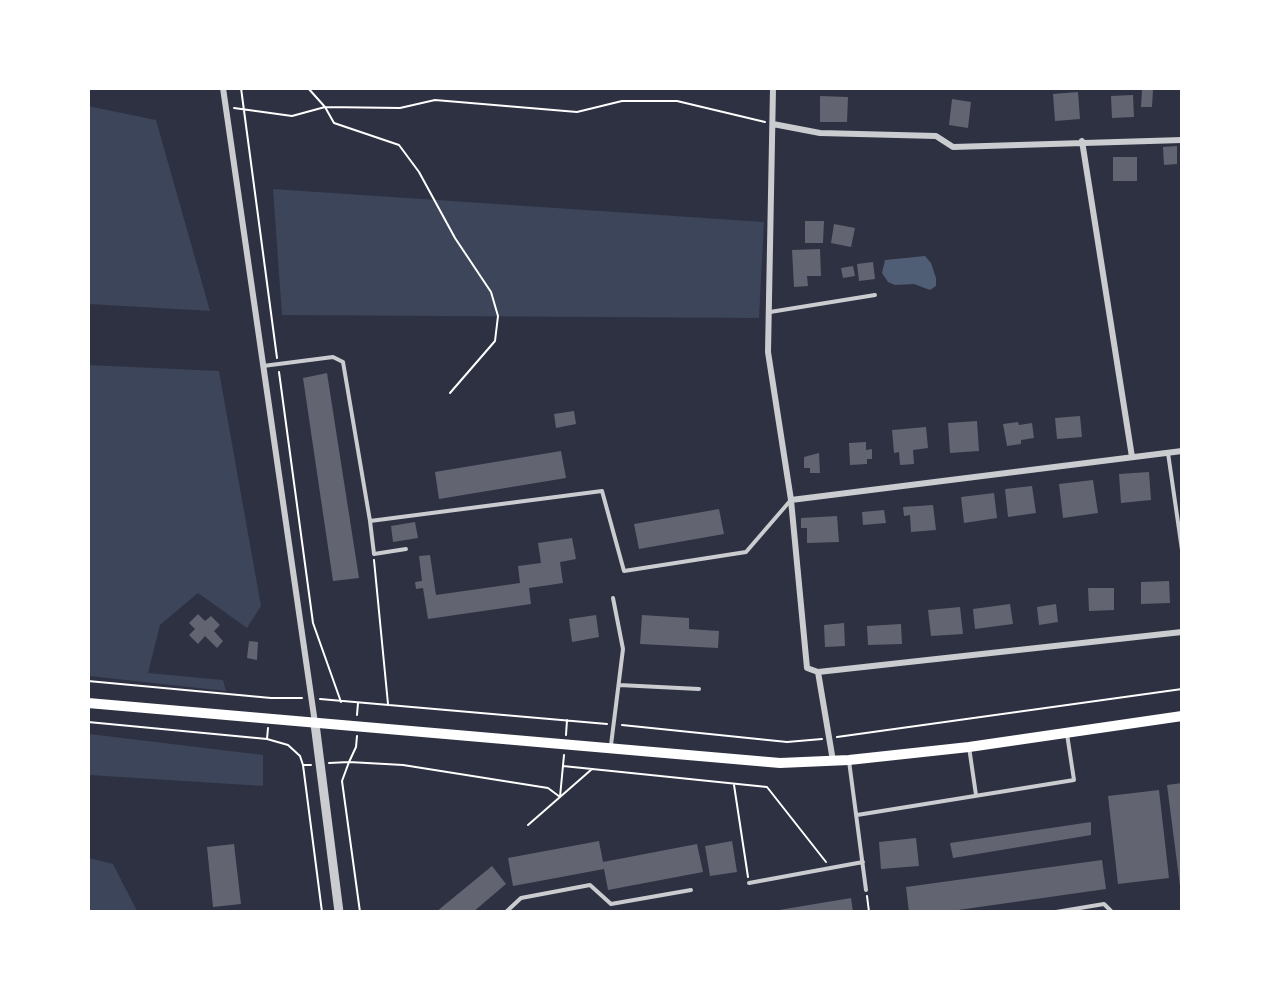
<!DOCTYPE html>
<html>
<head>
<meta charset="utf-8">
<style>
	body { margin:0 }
	#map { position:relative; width:1270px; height:1000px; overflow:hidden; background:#2d3142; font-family:Lato,sans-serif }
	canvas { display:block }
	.frame { position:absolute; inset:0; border:90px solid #fff; pointer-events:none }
</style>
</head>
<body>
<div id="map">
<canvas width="1270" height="1000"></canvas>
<div class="frame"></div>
</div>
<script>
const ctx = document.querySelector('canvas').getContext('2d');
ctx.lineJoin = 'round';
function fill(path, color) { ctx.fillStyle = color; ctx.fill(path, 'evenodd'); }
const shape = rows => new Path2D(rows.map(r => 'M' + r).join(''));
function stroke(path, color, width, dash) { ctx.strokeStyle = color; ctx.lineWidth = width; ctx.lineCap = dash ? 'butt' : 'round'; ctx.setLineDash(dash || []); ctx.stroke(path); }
const green = shape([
	[88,106,156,120,210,311,89,304],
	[273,189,764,222,759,318,282,315],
	[89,365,219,371,261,606,247,628,198,593,160,625,148,673,223,680,226,691,89,676],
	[89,734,263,755,263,786,89,775],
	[89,858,113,864,137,911,89,911]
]);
const water = shape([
	[925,256,931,263,936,278,936,286,930,290,914,284,895,285,888,282,882,273,885,260]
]);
const building = shape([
	[1142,90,1153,90,1152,107,1141,107],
	[1078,92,1080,119,1055,121,1053,94],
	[1133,95,1134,117,1112,118,1111,96],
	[820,96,848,97,847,122,820,122],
	[952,99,971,102,968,128,949,125],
	[1177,146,1177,164,1164,165,1163,147],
	[1113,157,1137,157,1137,181,1113,181],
	[805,221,824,221,823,243,805,243],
	[834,224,855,228,851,247,831,243],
	[820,249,821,276,807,276,808,286,794,287,792,250],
	[873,262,875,279,859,281,857,264],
	[853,266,855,276,843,278,841,268],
	[327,373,359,578,333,581,303,378],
	[574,411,576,424,556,428,554,414],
	[1080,416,1082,437,1057,439,1055,418],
	[977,421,979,451,950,453,948,423],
	[1018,422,1019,425,1032,423,1034,438,1021,440,1021,444,1007,446,1003,424],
	[926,427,928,448,913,450,914,464,900,465,899,452,894,453,892,430],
	[866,442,866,450,872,449,872,459,867,459,867,464,850,465,849,443],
	[561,451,566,478,439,499,435,472],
	[819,453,820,473,810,473,810,468,804,468,804,457],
	[1149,472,1151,500,1121,503,1119,474],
	[1093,480,1098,513,1063,518,1059,484],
	[1032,486,1036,513,1008,517,1005,489],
	[994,493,997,518,964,523,961,497],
	[933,505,936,530,911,532,910,515,904,516,903,507],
	[719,509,724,534,639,549,634,524],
	[884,510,886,523,863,525,862,512],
	[837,516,839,542,807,543,807,528,801,528,801,518],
	[415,522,418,538,393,542,391,526],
	[572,538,576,559,560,562,563,583,529,588,531,604,428,619,423,588,416,589,415,582,422,581,419,556,430,555,436,595,520,583,518,566,541,563,538,543],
	[1169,581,1170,603,1141,604,1141,582],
	[1088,588,1114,588,1114,610,1089,611],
	[1010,604,1013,624,975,629,973,609],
	[1056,604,1058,622,1039,625,1037,607],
	[960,607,963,634,931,636,928,610],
	[198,614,205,621,211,616,220,625,214,631,223,641,217,648,205,636,198,644,189,635,195,629,189,623],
	[596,615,599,637,572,642,569,619],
	[642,615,689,618,689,629,719,631,718,648,640,644],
	[844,623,845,646,825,647,824,625],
	[901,624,902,644,868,645,867,626],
	[249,641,258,642,257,660,247,658],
	[1182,783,1182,886,1180,886,1167,785],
	[1159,790,1169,878,1118,884,1108,796],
	[1091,822,1091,835,953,858,950,843],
	[916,838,919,866,881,869,879,842],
	[599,841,603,862,697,844,703,872,608,890,604,869,513,886,508,858],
	[732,841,737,872,710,876,705,846],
	[234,844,241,904,213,907,207,847],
	[1102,860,1106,889,944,912,909,912,906,887],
	[492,866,506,884,473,912,436,912],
	[851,898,853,912,779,912,779,910]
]);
const path = shape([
	[241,88,277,358],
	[308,88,325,107,334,123,399,145,419,172,455,238,491,292,498,316,495,341,450,393],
	[234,108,292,116,325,107,400,108,435,100,577,112,622,101,677,101,765,122],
	[279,372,313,623,341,702],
	[374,560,388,704],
	[88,681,271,698,302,698],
	[320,699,607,724],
	[357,715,358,703],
	[88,722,267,739,288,745,300,756,303,765,311,765],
	[622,725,787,742,822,739],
	[566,735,567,720],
	[837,737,1182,689],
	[267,739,268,728],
	[329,763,349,762,356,747,357,736],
	[303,765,322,912],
	[563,766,767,787,826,862],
	[734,785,748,877],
	[560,797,564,755],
	[528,825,592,769],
	[867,896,869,912],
	[360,912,342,781,349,762,403,765,548,788,560,797]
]);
const service = shape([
	[770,312,875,295],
	[263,366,333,357,343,362,370,521,602,491,624,571,746,552,790,501],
	[1168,453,1182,550],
	[370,521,374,554,406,549],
	[619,685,699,689],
	[611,745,623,649,613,598],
	[969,747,976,795],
	[849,761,866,890],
	[857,815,1074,780,1067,734],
	[749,883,863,862],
	[506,912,521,898,590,885,611,904,691,890],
	[1056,912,1104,904,1112,912]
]);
const minor = shape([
	[223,88,315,723],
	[773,88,768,352,791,500,807,668,818,672,1182,632],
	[773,124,820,133,936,136,953,147,1182,140],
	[1082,141,1132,457],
	[791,500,1182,451],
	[818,672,833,761]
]);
const tertiary = shape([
	[315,724,339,912]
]);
const primary = shape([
	[88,703,780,763,849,760,969,747,1182,716]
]);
fill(green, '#3c4559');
fill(water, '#4f5d75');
fill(building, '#626471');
stroke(path, '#fff', 2);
stroke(service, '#caccd0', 4);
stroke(minor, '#caccd0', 6);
stroke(tertiary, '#caccd0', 9);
stroke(primary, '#fff', 10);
</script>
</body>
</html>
